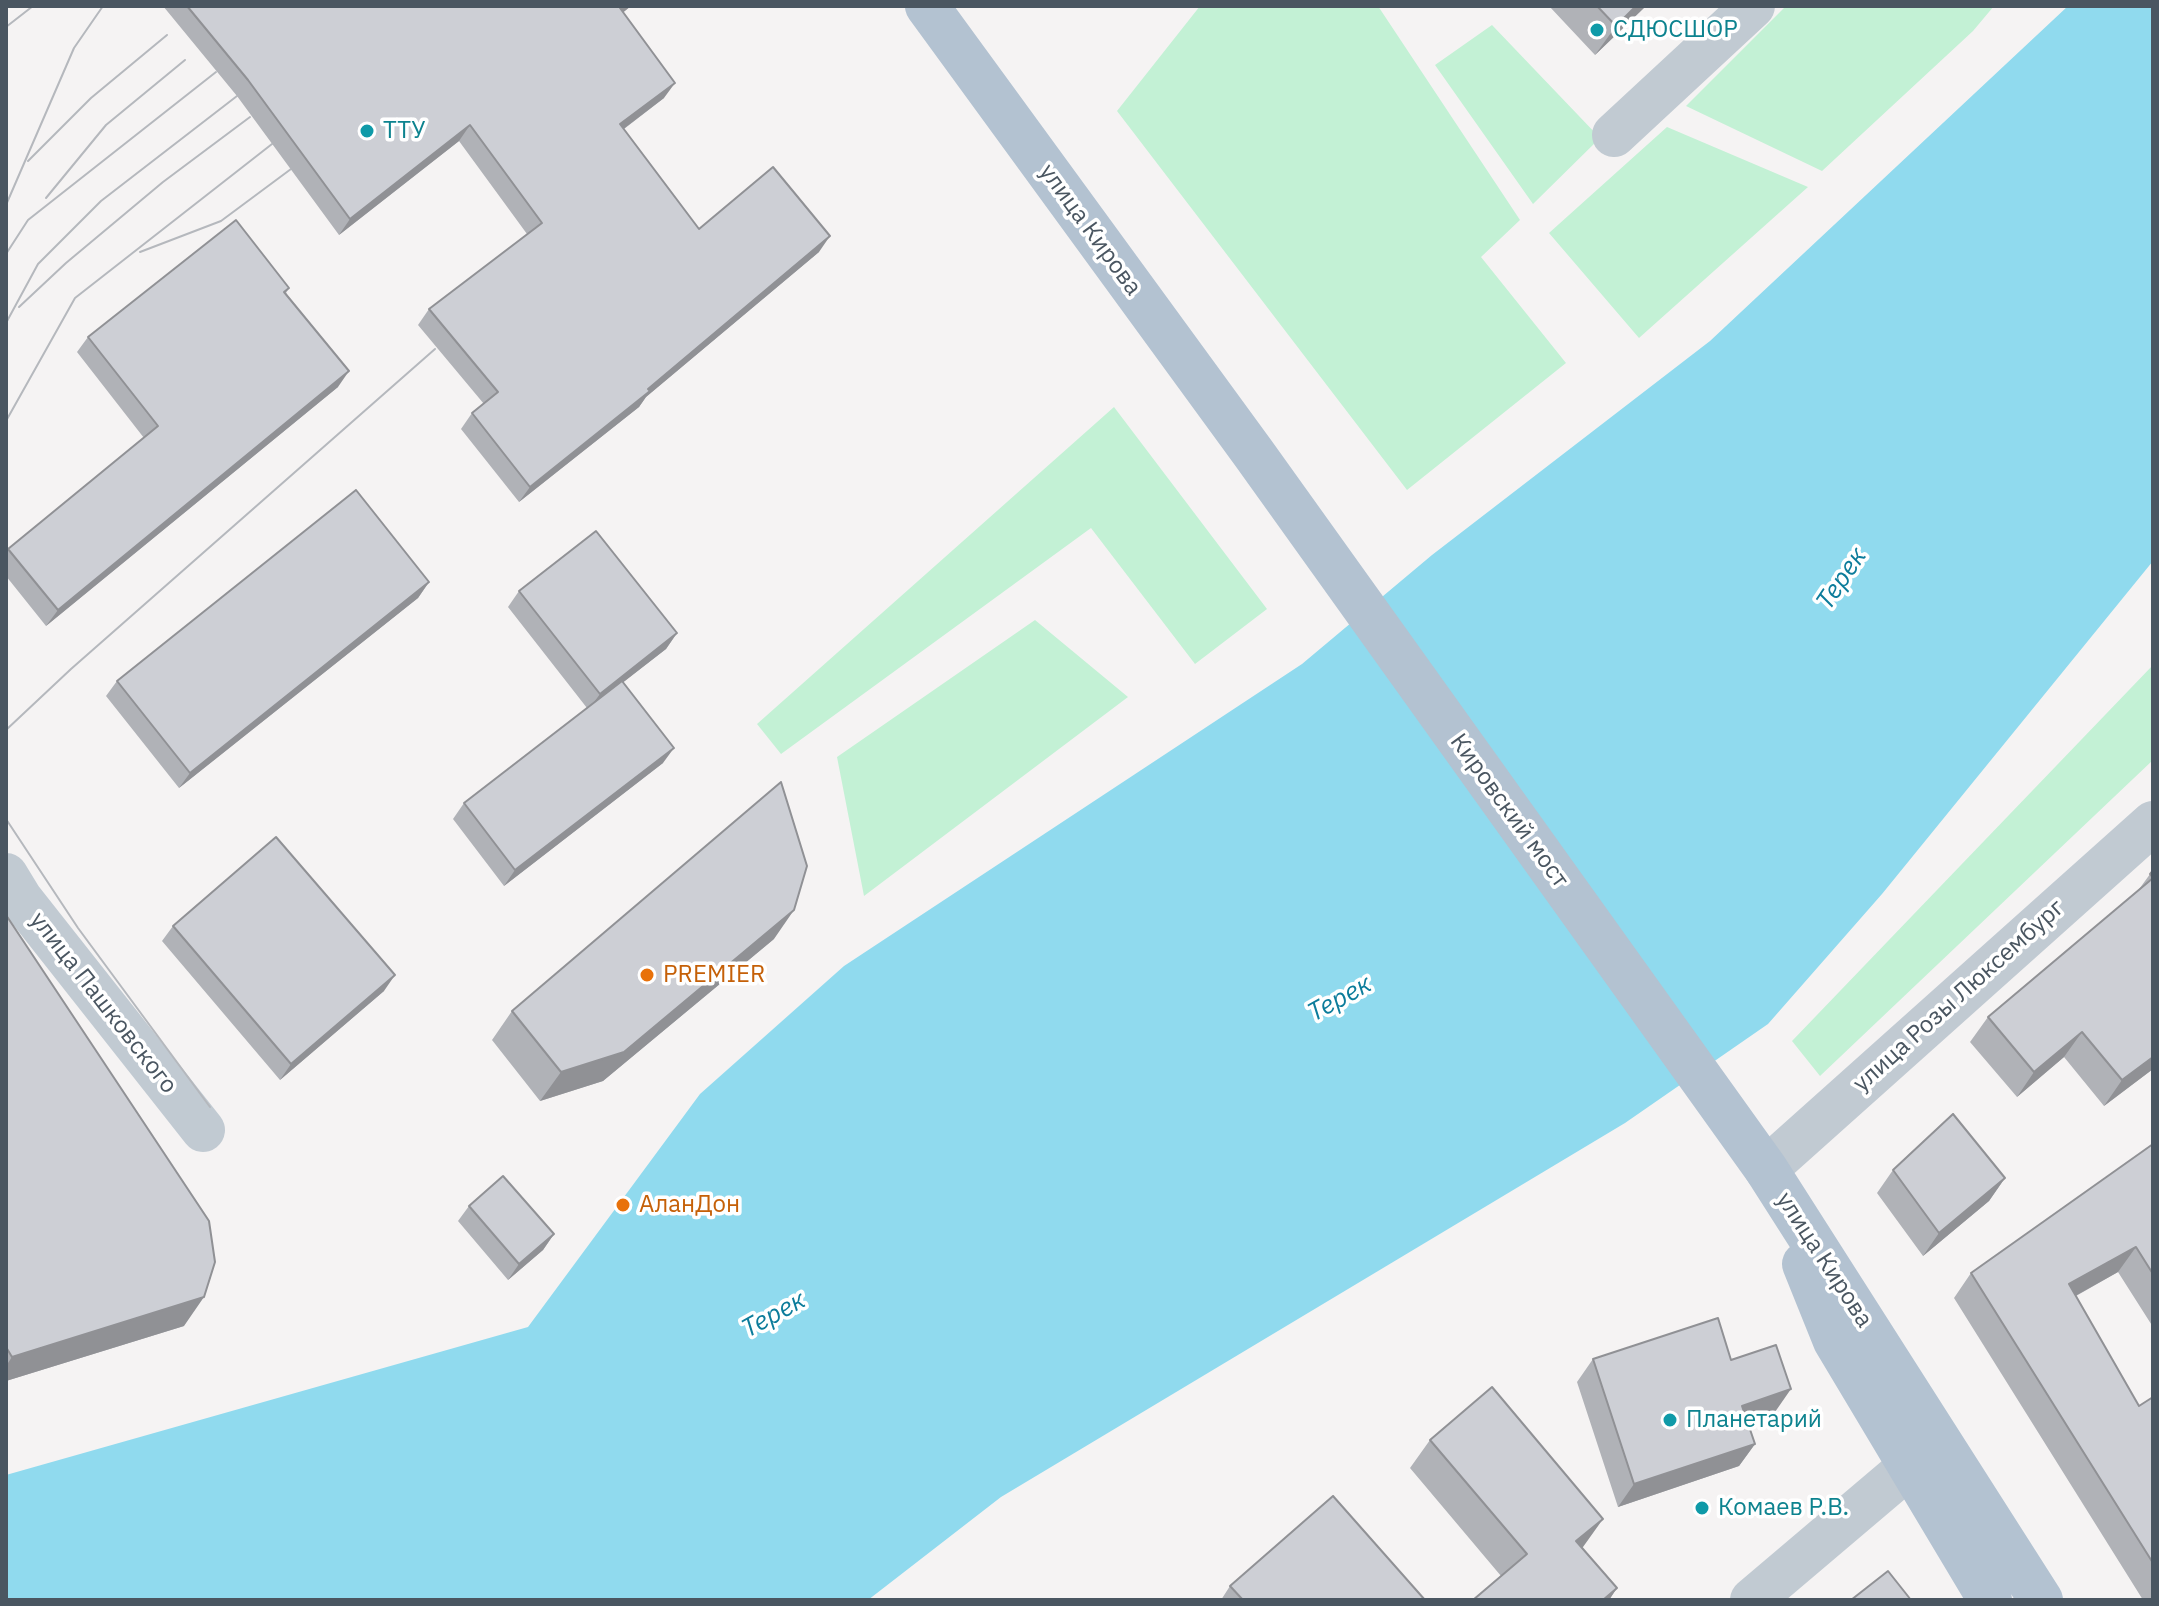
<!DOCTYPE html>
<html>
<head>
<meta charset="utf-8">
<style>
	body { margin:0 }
	#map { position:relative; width:2159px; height:1606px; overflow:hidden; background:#f5f3f3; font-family:"IBM Plex Sans",sans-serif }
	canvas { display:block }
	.frame { position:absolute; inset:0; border:8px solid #4a5661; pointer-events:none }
</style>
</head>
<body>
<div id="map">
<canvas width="2159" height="1606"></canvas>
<div class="frame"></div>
</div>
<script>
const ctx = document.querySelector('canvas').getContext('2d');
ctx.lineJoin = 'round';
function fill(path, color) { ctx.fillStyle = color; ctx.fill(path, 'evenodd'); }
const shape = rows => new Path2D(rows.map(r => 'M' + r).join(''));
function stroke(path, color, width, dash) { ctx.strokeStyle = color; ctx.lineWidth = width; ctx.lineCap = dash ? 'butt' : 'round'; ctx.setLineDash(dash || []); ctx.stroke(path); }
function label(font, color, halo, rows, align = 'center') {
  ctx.font = font + ' "IBM Plex Sans",sans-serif'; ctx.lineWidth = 7; ctx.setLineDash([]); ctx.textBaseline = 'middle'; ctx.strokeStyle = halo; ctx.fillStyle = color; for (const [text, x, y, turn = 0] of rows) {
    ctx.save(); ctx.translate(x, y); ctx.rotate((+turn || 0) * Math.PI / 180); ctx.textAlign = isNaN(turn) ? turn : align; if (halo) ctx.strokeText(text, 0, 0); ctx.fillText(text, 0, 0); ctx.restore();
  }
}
const green = shape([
	[1200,6,1378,6,1520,220,1481,257,1566,363,1407,490,1117,111],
	[1786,6,1994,6,1973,31,1822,171,1686,106],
	[1492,25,1600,138,1533,204,1435,65],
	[1667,127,1808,187,1639,338,1549,233],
	[1114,407,1267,609,1195,664,1091,528,781,754,757,724],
	[1035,620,1128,697,864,896,837,757],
	[2153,665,2153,760,1820,1076,1792,1041]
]);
const water = shape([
	[2068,6,2153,6,2153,561,1882,894,1768,1024,1625,1123,1001,1497,868,1600,6,1600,6,1475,528,1327,700,1094,844,966,1302,664,1432,555,1710,341]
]);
const street = shape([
	[1614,135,1753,6],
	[6,875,20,898,203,1130],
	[1766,1169,2153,823],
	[1752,1600,1910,1466]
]);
const primary = shape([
	[927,6,1254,454,1766,1169,2041,1600],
	[1804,1264,1835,1341,1990,1600]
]);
const tram = shape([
	[6,27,33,6],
	[28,161,91,98,167,35],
	[46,198,106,125,185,60],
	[6,205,74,48,103,6],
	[140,252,221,221,291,169],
	[6,254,28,220,216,72],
	[19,307,66,263,163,182,250,117],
	[6,323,38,264,101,201,237,96],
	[6,421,75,298,272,144],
	[6,730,71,669,435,349],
	[6,819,78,928,210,1107]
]);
const wall = shape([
	[163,6,631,6,623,12,664,98,624,129,699,229,819,252,646,397,639,407,519,502,461,429,472,413,484,404,418,325,429,309,527,234,459,141,339,235,237,96],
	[1549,6,1646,6,1595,55],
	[289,288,286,293,338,387,46,626,6,576,6,552,8,549,144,438,77,352,88,337],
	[429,582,418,598,179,788,106,696,117,681],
	[519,591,677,633,666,649,623,682,663,763,504,886,453,819,464,803,587,708,508,607],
	[2153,870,2153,1069,2104,1106,2064,1057,2017,1097,1970,1042,1988,1017,2137,892],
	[6,915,184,1326,6,1381],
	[173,926,384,991,280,1080,162,941],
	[774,939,603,1081,540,1101,492,1040,512,1011],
	[2153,1144,2153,1327,2118,1272,2076,1296,2139,1406,2153,1397,2153,1600,2143,1600,1954,1298,1971,1273],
	[1893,1170,2005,1178,1989,1201,1923,1256,1877,1193],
	[469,1206,554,1234,543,1250,508,1280,458,1221],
	[1593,1359,1775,1412,1747,1422,1755,1444,1739,1466,1618,1507,1577,1382],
	[1430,1440,1582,1548,1617,1588,1609,1600,1473,1600,1501,1576,1410,1468],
	[1230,1586,1425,1600,1221,1600]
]);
const shadedWall = shape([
	[622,6,631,6,609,24,620,8],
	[1636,6,1646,6,1595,55,1616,26],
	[675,83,664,98,609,140,620,124],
	[470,125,459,141,339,235,350,219],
	[830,236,819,252,646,397,639,407,519,502,530,487],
	[349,371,338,387,46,626,58,610],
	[429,582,418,598,179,788,190,773],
	[677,633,666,649,589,709,600,694],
	[674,748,663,763,504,886,515,870],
	[794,910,774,939,603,1081,540,1101,561,1072],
	[395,975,384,991,280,1080,291,1064],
	[2082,1032,2064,1057,2017,1097,2034,1072],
	[2153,1057,2153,1069,2104,1106,2122,1080],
	[2005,1178,1989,1201,1923,1256,1939,1233],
	[554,1234,543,1250,508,1280,519,1264],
	[2136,1247,2118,1272,2052,1309,2069,1284],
	[204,1297,184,1326,6,1381,6,1366,12,1357],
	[1791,1389,1775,1412,1726,1429,1742,1406],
	[1755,1444,1739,1466,1618,1507,1634,1484],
	[1603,1519,1583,1547,1557,1570,1576,1541],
	[1617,1588,1609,1600,1603,1600]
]);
const building = shape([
	[187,6,622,6,620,8,675,83,620,124,699,229,773,167,830,236,648,389,650,391,530,487,472,413,498,392,429,309,542,223,470,125,350,219,248,80,187,6],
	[1597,6,1636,6,1616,26,1597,6],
	[236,220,289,288,284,292,349,371,58,610,8,549,158,426,88,337,236,220],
	[356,490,429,582,190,773,117,681,356,490],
	[596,531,677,633,600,694,519,591,596,531],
	[622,681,674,748,515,870,464,803,622,681],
	[781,782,807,866,794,910,624,1052,561,1072,512,1011,781,782],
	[276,837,395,975,291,1064,173,926,276,837],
	[2153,870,2153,1057,2122,1080,2082,1032,2034,1072,1988,1017,2153,878,2150,874,2153,870],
	[6,915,209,1221,215,1262,204,1297,12,1357,6,1347,6,915],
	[1953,1114,2005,1178,1939,1233,1893,1170,1953,1114],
	[2153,1144,2153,1274,2136,1247,2069,1284,2139,1406,2153,1397,2153,1563,1971,1273,2153,1144],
	[503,1176,554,1234,519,1264,469,1206,503,1176],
	[1718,1318,1731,1360,1776,1345,1791,1389,1742,1406,1755,1444,1634,1484,1593,1359,1718,1318],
	[1492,1387,1603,1519,1576,1541,1617,1588,1603,1600,1473,1600,1527,1554,1430,1440,1492,1387],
	[1333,1496,1425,1600,1243,1600,1230,1586,1333,1496],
	[1888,1571,1911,1600,1851,1600,1888,1571]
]);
const markers = [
	[1597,30,8,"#0f9aa8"],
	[367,131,8,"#0f9aa8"],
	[647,975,8,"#e8710a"],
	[623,1205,8,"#e8710a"],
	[1670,1420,8,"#0f9aa8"],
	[1702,1508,8,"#0f9aa8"]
];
const cultureNames = [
	["СДЮСШОР",1613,30],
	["ТТУ",383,131],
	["Планетарий",1686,1420],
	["Комаев Р.В.",1718,1508]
];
const streetNames = [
	["улица Кирова",1090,230,54],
	["Кировский мост",1509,811,54],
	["улица Розы Люксембург",1959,996,-42],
	["улица Пашковского",103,1003,52],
	["улица Кирова",1824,1260,57]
];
const foodNames = [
	["PREMIER",663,975],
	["АланДон",639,1205]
];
const waterNames = [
	["Терек",1842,579,-56],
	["Терек",1340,999,-29],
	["Терек",774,1315,-29]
];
fill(green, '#c3f1d5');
fill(water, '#90daee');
stroke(street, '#c1cad2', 44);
stroke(primary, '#b3c2d1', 44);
stroke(tram, '#b5b8bd', 2);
fill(wall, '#b0b2b7');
fill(shadedWall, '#909195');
fill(building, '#cdcfd5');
stroke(building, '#909195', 2);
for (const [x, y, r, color] of markers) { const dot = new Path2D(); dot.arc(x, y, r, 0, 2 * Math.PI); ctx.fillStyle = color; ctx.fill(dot); stroke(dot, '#fff', 3); }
label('24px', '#0d838f', '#fff', cultureNames, 'left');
label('24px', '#4a5661', '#fff', streetNames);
label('24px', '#c56008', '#fff', foodNames, 'left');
label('italic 26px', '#0c7c9b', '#fff', waterNames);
</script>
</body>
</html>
